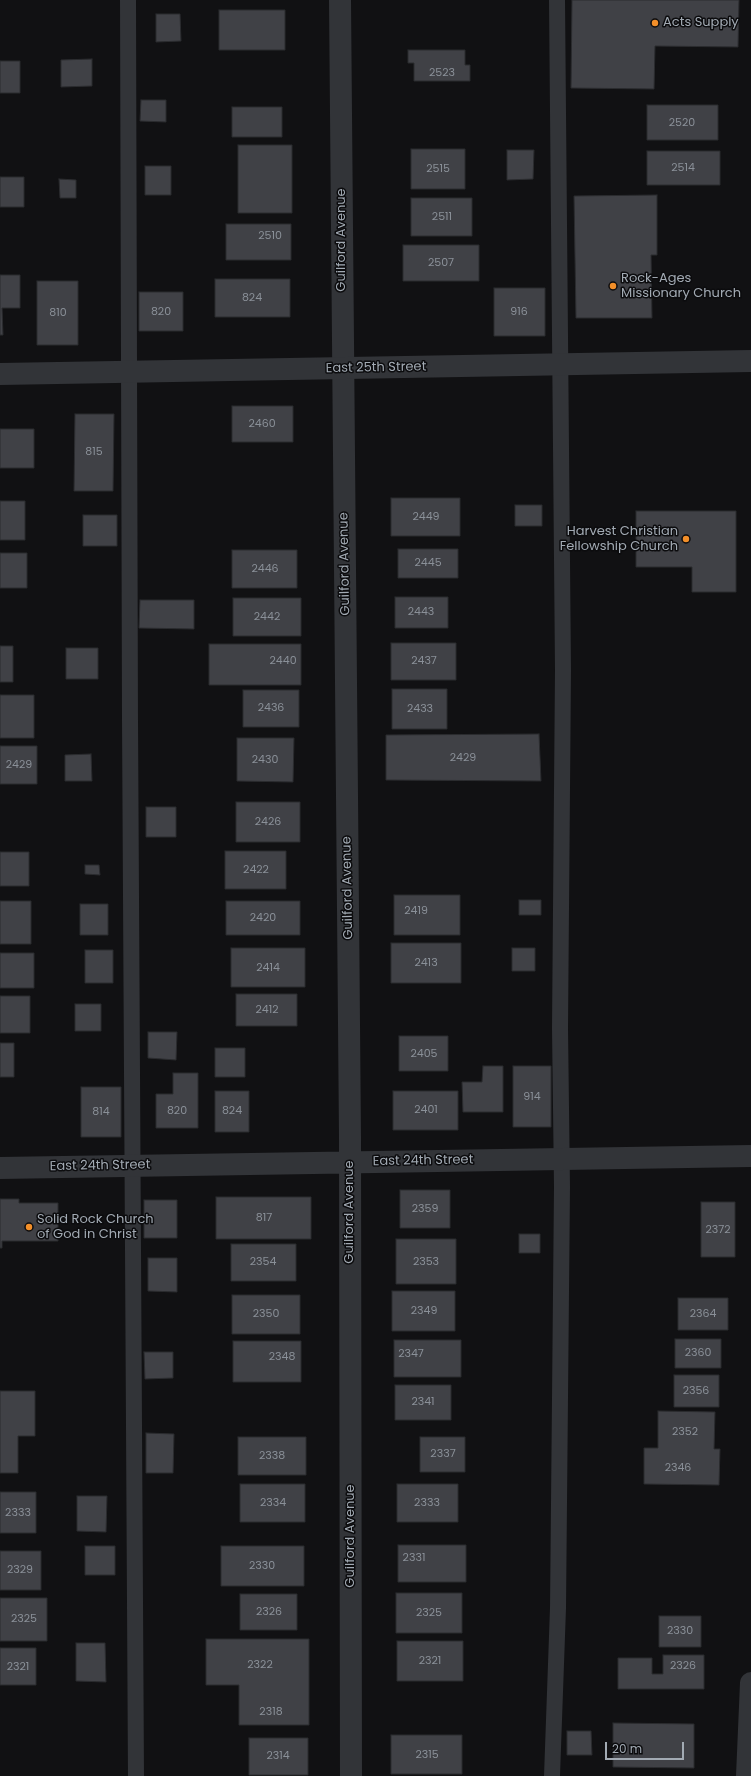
<!DOCTYPE html>
<html>
<head>
<meta charset="utf-8">
<style>
	body { margin:0 }
	#map { position:relative; width:751px; height:1776px; overflow:hidden; background:#111113; font-family:Poppins,sans-serif }
	canvas { display:block }
	.scale { position:absolute; left:605px; top:1742px; width:79px; height:18px; box-sizing:border-box; border:2px solid #a2aab3; border-top:0; padding-left:5px; font-size:12px; line-height:14px; white-space:nowrap; color:#a2aab3; -webkit-text-stroke:3px #0c0c0e; paint-order:stroke }
</style>
</head>
<body>
<div id="map">
<canvas width="751" height="1776"></canvas>
<div class="scale">20 m</div>
</div>
<script>
const ctx = document.querySelector('canvas').getContext('2d');
ctx.lineJoin = 'round';
function fill(path, color) { ctx.fillStyle = color; ctx.fill(path, 'evenodd'); }
const shape = rows => new Path2D(rows.map(r => 'M' + r).join(''));
function stroke(path, color, width, dash) { ctx.strokeStyle = color; ctx.lineWidth = width; ctx.lineCap = dash ? 'butt' : 'round'; ctx.setLineDash(dash || []); ctx.stroke(path); }
function label(font, color, halo, rows, align = 'center') {
  ctx.font = font + ' Poppins,sans-serif'; ctx.lineWidth = 3; ctx.setLineDash([]); ctx.textBaseline = 'middle'; ctx.strokeStyle = halo; ctx.fillStyle = color; for (const [text, x, y, turn = 0] of rows) {
    ctx.save(); ctx.translate(x, y); ctx.rotate((+turn || 0) * Math.PI / 180); ctx.textAlign = isNaN(turn) ? turn : align; if (halo) ctx.strokeText(text, 0, 0); ctx.fillText(text, 0, 0); ctx.restore();
  }
}
const building = shape([
	[572,0,739,0,738,47,655,46,654,89,571,88,572,0],
	[219,10,285,10,285,50,219,50,219,10],
	[156,14,180,14,181,41,156,42,156,14],
	[408,50,465,50,465,65,470,65,470,81,414,81,414,63,408,63,408,50],
	[92,59,92,86,61,87,61,60,92,59],
	[0,61,20,61,20,93,0,93,0,61],
	[141,100,166,100,166,122,140,121,141,100],
	[647,105,718,105,718,140,647,140,647,105],
	[232,107,282,107,282,137,232,137,232,107],
	[238,145,292,145,292,213,238,213,238,145],
	[411,149,465,149,465,189,411,189,411,149],
	[507,150,534,150,533,179,507,180,507,150],
	[647,151,720,151,720,185,647,185,647,151],
	[145,166,171,166,171,195,145,195,145,166],
	[0,177,24,177,24,207,0,207,0,177],
	[59,179,76,180,76,198,60,198,59,179],
	[657,195,657,255,651,255,652,318,576,318,574,196,657,195],
	[411,198,472,198,472,236,411,236,411,198],
	[226,224,291,224,291,260,226,260,226,224],
	[403,245,479,245,479,281,403,281,403,245],
	[0,275,20,275,20,308,2,308,3,335,0,335,0,275],
	[215,279,290,279,290,317,215,317,215,279],
	[37,281,78,281,78,345,37,345,37,281],
	[494,288,545,288,545,336,494,336,494,288],
	[139,292,183,292,183,331,139,331,139,292],
	[232,406,293,406,293,442,232,442,232,406],
	[75,414,114,414,113,491,74,491,75,414],
	[0,429,34,429,34,468,0,468,0,429],
	[391,498,460,498,460,536,391,536,391,498],
	[0,501,25,501,25,540,0,540,0,501],
	[515,505,542,505,542,526,515,526,515,505],
	[636,511,736,511,736,592,692,592,692,567,636,567,636,511],
	[83,515,117,515,117,546,83,546,83,515],
	[398,549,458,549,458,578,398,578,398,549],
	[232,550,297,550,297,588,232,588,232,550],
	[0,553,27,553,27,588,0,588,0,553],
	[395,597,448,597,448,628,395,628,395,597],
	[233,598,301,598,301,636,233,636,233,598],
	[140,600,194,600,194,629,139,628,140,600],
	[391,643,456,643,456,680,391,680,391,643],
	[209,644,301,644,301,685,209,685,209,644],
	[0,646,13,646,13,682,0,682,0,646],
	[66,648,98,648,98,679,66,679,66,648],
	[392,689,447,689,447,729,392,729,392,689],
	[243,690,299,690,299,727,243,727,243,690],
	[0,695,34,695,34,738,0,738,0,695],
	[539,734,541,781,386,780,386,735,539,734],
	[237,738,294,738,293,782,237,781,237,738],
	[0,746,37,746,37,784,0,784,0,746],
	[91,754,92,781,65,781,65,755,91,754],
	[236,802,300,802,300,842,236,842,236,802],
	[146,807,176,807,176,837,146,837,146,807],
	[225,851,286,851,286,889,225,889,225,851],
	[0,852,29,852,29,886,0,886,0,852],
	[85,865,99,865,100,875,85,874,85,865],
	[394,895,460,895,460,935,394,935,394,895],
	[519,900,541,900,541,915,519,915,519,900],
	[0,901,31,901,31,944,0,944,0,901],
	[226,901,300,901,300,935,226,935,226,901],
	[80,904,108,904,108,935,80,935,80,904],
	[391,943,461,943,461,983,391,983,391,943],
	[231,948,305,948,305,987,231,987,231,948],
	[512,948,535,948,535,971,512,971,512,948],
	[85,950,113,950,113,983,85,983,85,950],
	[0,953,34,953,34,988,0,988,0,953],
	[236,994,297,994,297,1026,236,1026,236,994],
	[0,996,30,996,30,1033,0,1033,0,996],
	[75,1004,101,1004,101,1031,75,1031,75,1004],
	[148,1032,177,1032,176,1060,148,1058,148,1032],
	[399,1036,448,1036,448,1071,399,1071,399,1036],
	[0,1043,14,1043,14,1077,0,1077,0,1043],
	[215,1048,245,1048,245,1077,215,1077,215,1048],
	[483,1066,503,1066,503,1112,463,1112,462,1082,482,1082,483,1066],
	[513,1066,551,1066,551,1127,513,1127,513,1066],
	[173,1073,198,1073,198,1128,156,1128,156,1094,173,1094,173,1073],
	[81,1087,121,1087,121,1137,81,1137,81,1087],
	[215,1091,249,1091,249,1132,215,1132,215,1091],
	[393,1091,458,1091,458,1130,393,1130,393,1091],
	[400,1190,450,1190,450,1228,400,1228,400,1190],
	[216,1197,311,1197,311,1239,216,1239,216,1197],
	[0,1199,19,1199,19,1203,58,1203,58,1241,2,1241,2,1248,0,1248,0,1199],
	[144,1200,177,1200,177,1238,144,1238,144,1200],
	[701,1202,735,1202,735,1257,701,1257,701,1202],
	[519,1234,540,1234,540,1253,519,1253,519,1234],
	[396,1239,456,1239,456,1284,396,1284,396,1239],
	[231,1244,296,1244,296,1281,231,1281,231,1244],
	[148,1258,177,1258,177,1292,148,1291,148,1258],
	[392,1291,455,1291,455,1331,392,1331,392,1291],
	[232,1295,300,1295,300,1334,232,1334,232,1295],
	[678,1298,728,1298,728,1330,678,1330,678,1298],
	[675,1339,721,1339,721,1368,675,1368,675,1339],
	[394,1340,461,1340,461,1377,394,1377,394,1340],
	[233,1341,301,1341,301,1382,233,1382,233,1341],
	[144,1352,173,1352,173,1378,145,1379,144,1352],
	[674,1375,719,1375,719,1407,674,1407,674,1375],
	[395,1385,451,1385,451,1420,395,1420,395,1385],
	[0,1391,35,1391,35,1436,18,1436,18,1473,0,1473,0,1391],
	[658,1411,715,1412,714,1449,720,1449,719,1485,644,1484,644,1448,658,1448,658,1411],
	[146,1433,174,1434,173,1473,146,1473,146,1433],
	[238,1437,306,1437,306,1475,238,1475,238,1437],
	[420,1437,465,1437,465,1472,420,1472,420,1437],
	[240,1484,305,1484,305,1522,240,1522,240,1484],
	[397,1484,458,1484,458,1522,397,1522,397,1484],
	[0,1492,36,1492,36,1533,0,1533,0,1492],
	[77,1496,107,1496,106,1532,77,1531,77,1496],
	[398,1545,466,1545,466,1582,398,1582,398,1545],
	[85,1546,115,1546,115,1575,85,1575,85,1546],
	[221,1546,304,1546,304,1586,221,1586,221,1546],
	[0,1551,41,1551,41,1590,0,1590,0,1551],
	[396,1593,462,1593,462,1633,396,1633,396,1593],
	[240,1594,297,1594,297,1630,240,1630,240,1594],
	[0,1598,47,1598,47,1641,0,1641,0,1598],
	[659,1616,701,1616,701,1647,659,1647,659,1616],
	[206,1639,309,1639,309,1725,239,1725,239,1685,206,1685,206,1639],
	[397,1641,463,1641,463,1681,397,1681,397,1641],
	[76,1643,105,1643,106,1682,76,1681,76,1643],
	[0,1648,36,1648,36,1685,0,1685,0,1648],
	[663,1655,704,1655,704,1689,618,1689,618,1658,652,1658,652,1674,663,1674,663,1655],
	[613,1723,694,1724,694,1768,613,1767,613,1723],
	[567,1731,591,1731,592,1755,567,1755,567,1731],
	[391,1735,462,1735,462,1774,391,1774,391,1735],
	[249,1738,308,1738,308,1775,249,1775,249,1738]
]);
const service = shape([
	[128,0,130,720,136,1776],
	[552,1776,558,1608,562,1187,560,1028,563,670,557,0]
]);
const minor = shape([
	[340,0,350,1136,351,1776],
	[0,1168,751,1156],
	[747,1776,751,1683]
]);
const tertiary = shape([
	[0,374,751,361]
]);
const markers = [
	[655,23,4,"#f38f29"],
	[613,286,4,"#f38f29"],
	[686,539,4,"#f38f29"],
	[29,1227,4,"#f38f29"]
];
const numberNames = [
	["2523",442,73],
	["2520",682,123],
	["2514",683,168],
	["2515",438,169],
	["2511",442,217],
	["2510",270,236],
	["2507",441,263],
	["824",252,298],
	["820",161,312],
	["916",519,312],
	["810",58,313],
	["2460",262,424],
	["815",94,452],
	["2449",426,517],
	["2445",428,563],
	["2446",265,569],
	["2443",421,612],
	["2442",267,617],
	["2440",283,661],
	["2437",424,661],
	["2436",271,708],
	["2433",420,709],
	["2429",463,758],
	["2430",265,760],
	["2429",19,765],
	["2426",268,822],
	["2422",256,870],
	["2419",416,911],
	["2420",263,918],
	["2413",426,963],
	["2414",268,968],
	["2412",267,1010],
	["2405",424,1054],
	["914",532,1097],
	["2401",426,1110],
	["820",177,1111],
	["824",232,1111],
	["814",101,1112],
	["2359",425,1209],
	["817",264,1218],
	["2372",718,1230],
	["2354",263,1262],
	["2353",426,1262],
	["2349",424,1311],
	["2350",266,1314],
	["2364",703,1314],
	["2360",698,1353],
	["2347",411,1354],
	["2348",282,1357],
	["2356",696,1391],
	["2341",423,1402],
	["2352",685,1432],
	["2337",443,1454],
	["2338",272,1456],
	["2346",678,1468],
	["2334",273,1503],
	["2333",427,1503],
	["2333",18,1513],
	["2331",414,1558],
	["2330",262,1566],
	["2329",20,1570],
	["2326",269,1612],
	["2325",429,1613],
	["2325",24,1619],
	["2330",680,1631],
	["2321",430,1661],
	["2322",260,1665],
	["2326",683,1666],
	["2321",18,1667],
	["2318",271,1712],
	["2315",427,1755],
	["2314",278,1756]
];
const poiNames = [
	["Acts Supply",663,23],
	["Rock-Ages",621,279],
	["Missionary Church",621,294],
	["Harvest Christian",678,532,"right"],
	["Fellowship Church",678,547,"right"],
	["Solid Rock Church",37,1220],
	["of God in Christ",37,1235]
];
const streetNames = [
	["Guilford Avenue",342,240,-90],
	["East 25th Street",376,368,-1],
	["Guilford Avenue",345,564,-91],
	["Guilford Avenue",348,888,-91],
	["East 24th Street",423,1161,-1],
	["East 24th Street",100,1166,-1],
	["Guilford Avenue",350,1212,-90],
	["Guilford Avenue",351,1536,-90]
];
fill(building, '#404146');
stroke(building, '#2b2c2f', 1);
stroke(service, '#323438', 16);
stroke(minor, '#323438', 22);
stroke(tertiary, '#323438', 22);
for (const [x, y, r, color] of markers) { const dot = new Path2D(); dot.arc(x, y, r, 0, 2 * Math.PI); ctx.fillStyle = color; ctx.fill(dot); stroke(dot, '#0c0c0e', 1.5); }
label('11px', '#8a9098', null, numberNames);
label('13px', '#a2aab3', '#0c0c0e', poiNames, 'left');
label('13px', '#a2aab3', '#0c0c0e', streetNames);
</script>
</body>
</html>
